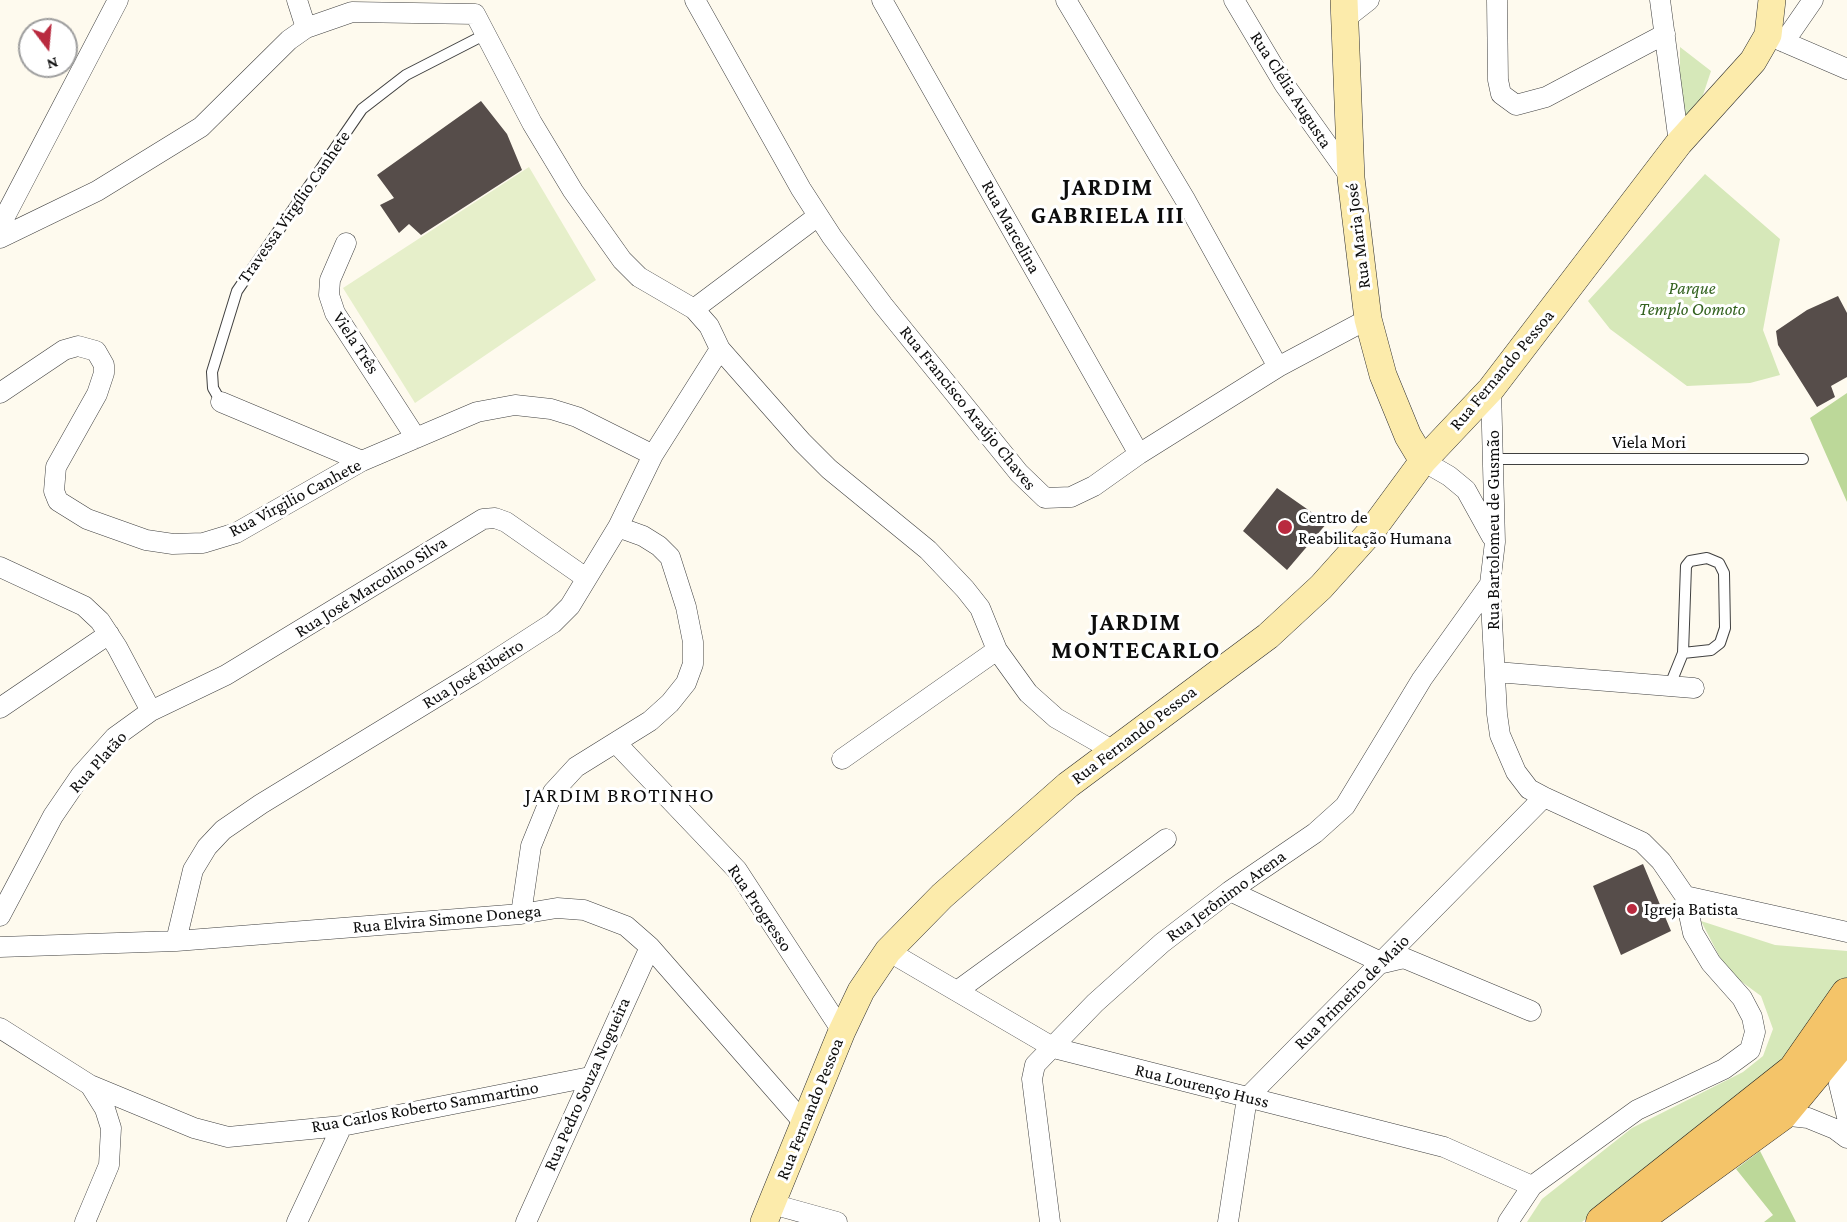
<!DOCTYPE html>
<html>
<head>
<meta charset="utf-8">
<style>
	body { margin:0 }
	#map { position:relative; width:1847px; height:1222px; overflow:hidden; background:#fefaee; font-family:"Crimson Pro",serif }
	canvas { display:block }
	.north { position:absolute; left:18px; top:18px; width:60px; height:60px; box-sizing:border-box; background:#fff; border:2px solid #9e9e9e; border-radius:50%; rotate:164deg; font-size:16px; font-weight:700; line-height:24px; text-align:center; color:#0d0d0d }
	.north::after { content:''; display:block; margin:auto; width:21px; height:27px; background:#b92a3f; clip-path:polygon(50% 0,100% 100%,50% 72%,0 100%) }
</style>
</head>
<body>
<div id="map">
<canvas width="1847" height="1222"></canvas>
<div class="north">N</div>
</div>
<script>
const ctx = document.querySelector('canvas').getContext('2d');
ctx.lineJoin = 'round';
function fill(path, color) { ctx.fillStyle = color; ctx.fill(path, 'evenodd'); }
const shape = rows => new Path2D(rows.map(r => 'M' + r).join(''));
function stroke(path, color, width, dash) { ctx.strokeStyle = color; ctx.lineWidth = width; ctx.lineCap = dash ? 'butt' : 'round'; ctx.setLineDash(dash || []); ctx.stroke(path); }
function label(font, color, halo, rows, align = 'center') {
  ctx.font = font + ' "Crimson Pro",serif'; ctx.lineWidth = 6; ctx.setLineDash([]); ctx.textBaseline = 'middle'; ctx.strokeStyle = halo; ctx.fillStyle = color; for (const [text, x, y, turn = 0] of rows) {
    ctx.save(); ctx.translate(x, y); ctx.rotate((+turn || 0) * Math.PI / 180); ctx.textAlign = isNaN(turn) ? turn : align; if (halo) ctx.strokeText(text, 0, 0); ctx.fillText(text, 0, 0); ctx.restore();
  }
}
const green = shape([
	[1680,47,1711,71,1699,107,1685,117,1680,83],
	[1705,174,1780,239,1763,330,1780,375,1750,383,1687,386,1610,329,1588,301],
	[1701,921,1775,945,1847,951,1847,984,1790,1061,1624,1186,1582,1222,1527,1222,1542,1199,1632,1128,1743,1072,1763,1056,1773,1029,1761,996,1727,971]
]);
const forest = shape([
	[1847,393,1847,502,1810,418],
	[1760,1151,1796,1222,1764,1222,1773,1215,1736,1169]
]);
const pitch = shape([
	[529,167,596,280,415,403,343,288]
]);
const building = shape([
	[481,101,507,134,522,170,421,235,409,224,399,233,380,205,394,198,377,175],
	[1838,296,1847,313,1847,377,1831,386,1835,397,1817,407,1778,345,1776,331,1807,310],
	[1277,488,1327,523,1287,570,1243,531],
	[1643,864,1671,931,1621,955,1593,886]
]);
const lane = shape([
	[221,402,213,388,212,372,237,291,362,109,406,75,486,34],
	[1494,459,1803,459],
	[1670,685,1683,653,1686,566,1690,561,1707,558,1719,563,1724,573,1725,628,1720,643,1711,650,1683,653]
]);
const street = shape([
	[297,0,306,28],
	[695,0,801,189,832,237,883,305,1019,473,1045,498,1071,497,1094,486,1139,454,1278,367,1368,319],
	[882,0,1139,454],
	[1066,0,1186,201,1278,367],
	[1234,0,1284,84,1351,178],
	[1497,0,1498,80,1501,94,1516,105,1546,97,1665,34],
	[1660,0,1679,143],
	[1346,18,1369,0],
	[1768,35,1847,69],
	[1784,42,1813,0],
	[0,226,118,0],
	[0,238,97,191,201,127,289,40,306,28,352,12,475,14,532,123,573,191,622,260,639,277,694,309,709,326,720,349,802,442,829,469,928,550,965,589,980,608,997,650,1028,693,1056,718,1112,750],
	[346,243,330,280,329,295,335,313,416,438],
	[694,309,818,216],
	[1491,389,1495,542,1490,584,1497,714,1500,735,1516,772,1529,789,1544,797,1642,842,1661,861,1685,896,1847,932],
	[0,393,64,350,78,346,96,351,104,365,104,373,97,394,56,467,54,491,58,501,87,519,146,540,173,544,203,543,236,533,362,461,477,412,515,405,551,409,577,417,653,455],
	[221,402,362,461],
	[1423,461,1449,476,1466,490,1492,537],
	[0,567,84,606,100,621,117,647,151,711,115,737,81,775,53,816,0,916],
	[1496,672,1694,688],
	[0,708,109,634],
	[151,711,226,675,483,519,495,518,506,522,586,578],
	[616,743,737,870,842,1031],
	[842,759,997,650],
	[1230,891,1383,963,1404,958,1531,1011],
	[521,914,531,846,553,792,576,767,650,721,670,703,686,683,693,664,693,642,686,607,670,557,659,546,643,536,618,527],
	[176,941,193,870,207,847,223,830,261,804,474,674,553,623,570,606,618,527,653,455,720,349],
	[0,947,176,941,521,914,557,908,584,910,626,926,650,947,804,1123],
	[888,951,1054,1048,1444,1147,1532,1186],
	[957,991,1166,839],
	[0,1028,90,1085,105,1109,111,1128,109,1165,85,1222],
	[1845,1043,1839,1084,1847,1117],
	[90,1085,194,1128,228,1137,342,1126,590,1077],
	[1781,1115,1808,1118,1835,1129,1847,1138],
	[772,1204,837,1222],
	[297,1222,342,1126],
	[526,1222,650,947],
	[1050,1222,1032,1079,1035,1065,1095,1003,1162,943,1230,891,1315,833,1345,806,1422,679,1490,584],
	[1228,1222,1247,1098,1544,797],
	[1508,1222,1532,1186,1637,1110,1724,1069,1750,1050,1755,1032,1752,1017,1742,998,1711,963,1693,933,1685,896]
]);
const secondary = shape([
	[1344,0,1351,178,1368,319,1383,375,1408,436,1423,461],
	[764,1222,842,1031,861,991,888,951,942,896,1068,785,1268,636,1321,587,1373,529,1423,461,1491,389,1679,143,1753,61,1768,35,1772,0]
]);
const primary = shape([
	[1642,1216,1781,1115,1847,1035],
	[1602,1222,1794,1070,1847,994]
]);
const markers = [
	[1285,527,8,"#b92a3f"],
	[1632,909,6,"#b92a3f"]
];
const streetNames = [
	["Rua Clélia Augusta",1291,90,57],
	["Travessa Virgílio Canhete",294,207,-55],
	["Rua Marcelina",1011,227,61],
	["Rua Maria José",1358,236,-97],
	["Viela Três",356,343,57],
	["Rua Fernando Pessoa",1502,370,-50],
	["Rua Francisco Araújo Chaves",968,408,51],
	["Viela Mori",1649,442],
	["Rua Virgilio Canhete",295,498,-28],
	["Rua Bartolomeu de Gusmão",1493,530,-90],
	["Rua José Marcolino Silva",371,587,-32],
	["Rua José Ribeiro",473,674,-32],
	["Rua Fernando Pessoa",1134,735,-37],
	["Rua Platão",98,762,-48],
	["Rua Jerônimo Arena",1226,896,-36],
	["Rua Progresso",760,908,56],
	["Rua Elvira Simone Donega",447,919,-5],
	["Rua Primeiro de Maio",1352,992,-45],
	["Rua Pedro Souza Nogueira",587,1084,-66],
	["Rua Lourenço Huss",1202,1086,14],
	["Rua Carlos Roberto Sammartino",425,1107,-10],
	["Rua Fernando Pessoa",810,1109,-68]
];
const parkNames = [
	["Parque",1692,288],
	["Templo Oomoto",1692,309]
];
const poiNames = [
	["Centro de",1298,517],
	["Reabilitação Humana",1298,538],
	["Igreja Batista",1644,909]
];
const quarterNames = [
	["JARDIM BROTINHO",620,796]
];
const districtNames = [
	["JARDIM",1108,188],
	["GABRIELA III",1108,216],
	["JARDIM",1136,623],
	["MONTECARLO",1136,651]
];
fill(green, '#d6e8b9');
fill(forest, '#bcd899');
fill(pitch, '#e6efca');
fill(building, '#564d4a');
stroke(lane, '#404040', 12);
stroke(street, '#404040', 21);
stroke(secondary, '#2f2f2f', 28);
stroke(primary, '#1e1e1e', 33);
stroke(lane, '#fff', 10);
stroke(street, '#fff', 20);
stroke(secondary, '#fcebab', 27);
stroke(primary, '#f4c469', 32);
for (const [x, y, r, color] of markers) { const dot = new Path2D(); dot.arc(x, y, r, 0, 2 * Math.PI); ctx.fillStyle = color; ctx.fill(dot); stroke(dot, '#fff', 2); }
label('18px', '#0d0d0d', '#fff', streetNames);
label('italic 18px', '#346320', '#fff', parkNames);
label('18px', '#0d0d0d', '#fff', poiNames, 'left');
ctx.letterSpacing = '1.5px';
label('21px', '#0d0d0d', '#fff', quarterNames);
ctx.letterSpacing = '0px';
ctx.letterSpacing = '1.5px';
label('bold 24px', '#0d0d0d', '#fff', districtNames);
ctx.letterSpacing = '0px';
</script>
</body>
</html>
